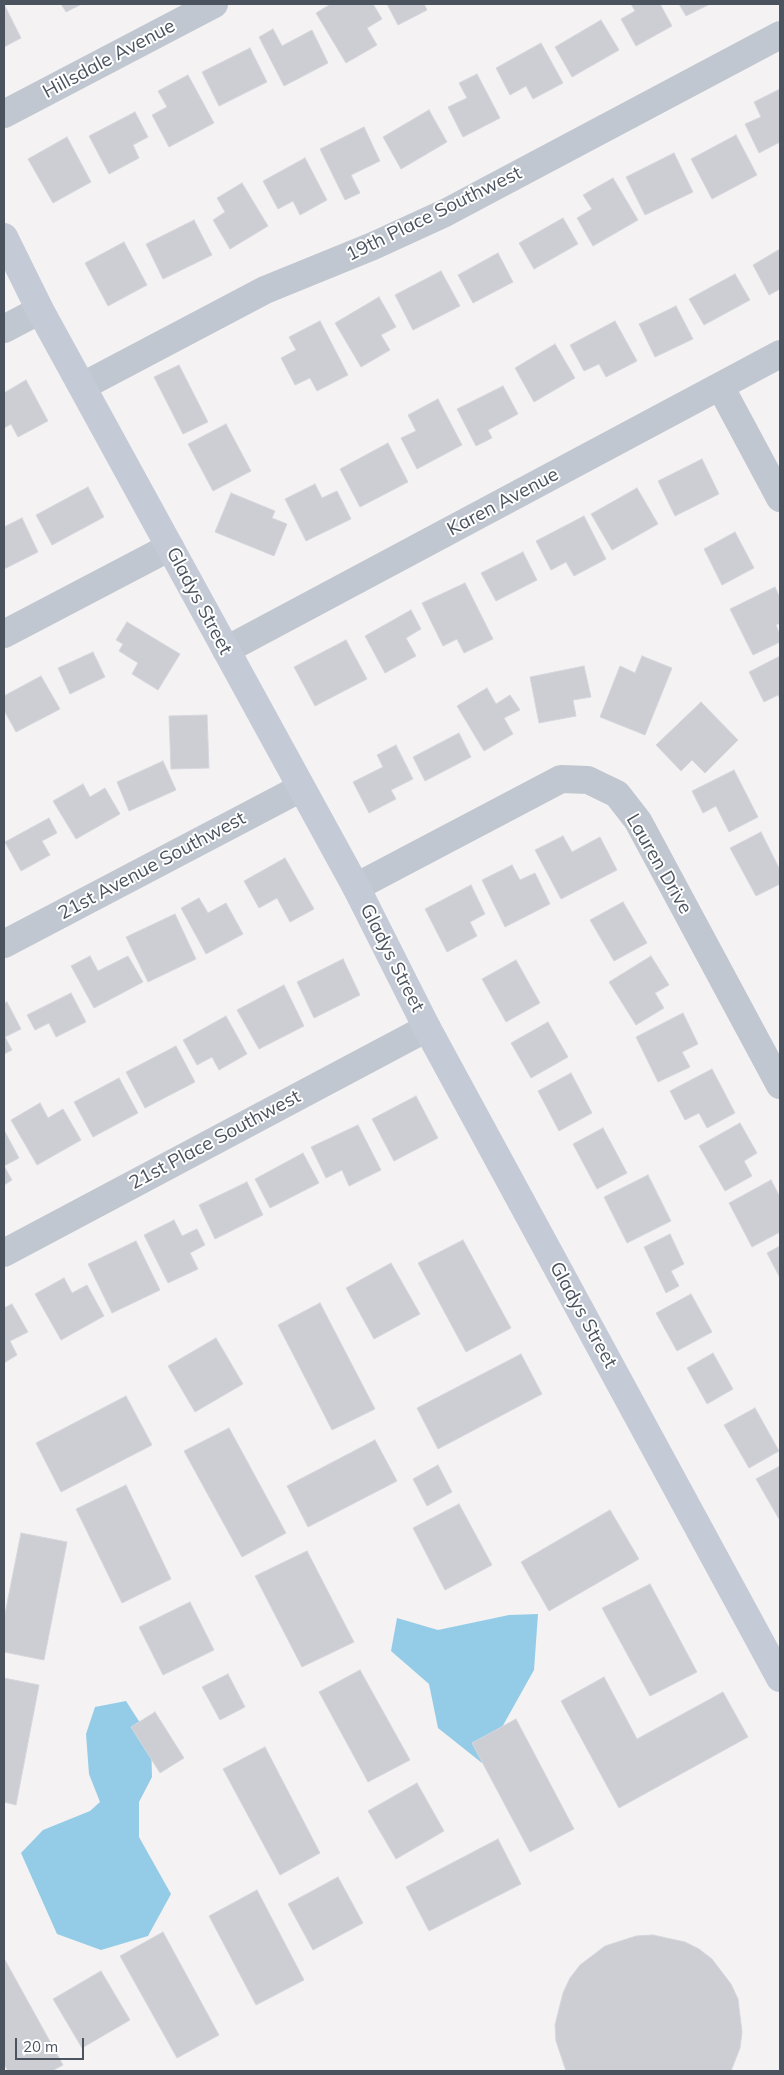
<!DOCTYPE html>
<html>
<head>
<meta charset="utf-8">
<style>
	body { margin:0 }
	#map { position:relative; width:784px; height:2075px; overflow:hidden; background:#f4f2f2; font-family:Mulish,sans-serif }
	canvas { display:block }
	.frame { position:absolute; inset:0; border:5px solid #4b535f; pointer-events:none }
	.scale { position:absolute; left:15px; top:2038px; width:69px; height:22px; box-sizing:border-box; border:2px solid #4b535f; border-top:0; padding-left:6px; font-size:15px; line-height:18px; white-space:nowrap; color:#4b535f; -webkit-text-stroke:4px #fff; paint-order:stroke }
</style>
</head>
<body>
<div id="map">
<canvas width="784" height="2075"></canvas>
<div class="frame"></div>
<div class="scale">20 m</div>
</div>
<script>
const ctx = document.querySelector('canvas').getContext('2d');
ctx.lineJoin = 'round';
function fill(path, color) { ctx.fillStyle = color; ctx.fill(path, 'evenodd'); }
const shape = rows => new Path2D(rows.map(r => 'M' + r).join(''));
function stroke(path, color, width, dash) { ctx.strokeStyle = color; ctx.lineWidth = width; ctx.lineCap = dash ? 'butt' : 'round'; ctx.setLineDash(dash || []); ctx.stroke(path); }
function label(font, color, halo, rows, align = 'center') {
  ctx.font = font + ' Mulish,sans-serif'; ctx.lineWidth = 4; ctx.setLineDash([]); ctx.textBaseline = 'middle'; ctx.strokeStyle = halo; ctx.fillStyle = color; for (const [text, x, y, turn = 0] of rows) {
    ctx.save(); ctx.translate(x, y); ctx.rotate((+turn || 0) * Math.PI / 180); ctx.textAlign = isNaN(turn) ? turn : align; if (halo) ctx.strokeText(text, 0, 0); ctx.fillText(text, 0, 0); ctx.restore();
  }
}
const water = shape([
	[538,1614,534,1670,482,1763,438,1728,429,1684,391,1651,397,1618,438,1630,509,1615],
	[126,1701,151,1740,152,1777,139,1802,139,1837,171,1894,148,1936,101,1950,57,1934,21,1853,43,1830,90,1811,100,1802,89,1774,86,1734,95,1707]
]);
const building = shape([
	[4,4,21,38,4,47,4,4],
	[61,4,82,4,66,12,61,4],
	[331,4,373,4,382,19,367,28,377,45,346,63,316,13,331,4],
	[387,4,424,4,427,10,398,25,387,4],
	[631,4,660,4,672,26,636,46,621,19,635,11,631,4],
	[679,4,710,4,686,16,679,4],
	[601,20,619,50,572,77,555,47,601,20],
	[273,29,282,46,312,30,328,63,284,86,259,37,273,29],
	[541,43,563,83,533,99,526,86,510,95,496,68,541,43],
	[250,48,267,82,219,106,202,72,250,48],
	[477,74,500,118,463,137,448,107,467,98,459,83,477,74],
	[188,75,214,123,169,147,152,115,167,107,158,91,188,75],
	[780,89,780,142,759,153,745,124,761,117,754,102,780,89],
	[429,110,447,142,401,169,383,137,429,110],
	[135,112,148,137,133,145,139,158,109,174,89,136,135,112],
	[364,127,380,161,351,175,360,193,345,200,320,149,364,127],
	[736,135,757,175,712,199,691,159,736,135],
	[67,137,91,182,53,203,28,159,67,137],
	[674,153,693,192,645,215,626,177,674,153],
	[305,158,327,200,300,215,293,201,278,209,263,181,305,158],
	[613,178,638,220,593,246,577,218,592,209,583,195,613,178],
	[242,183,268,226,230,249,213,220,225,212,217,198,242,183],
	[563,218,578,244,534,269,519,243,563,218],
	[194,220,212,255,163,279,146,244,194,220],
	[124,242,147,285,108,306,85,263,124,242],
	[780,249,780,289,769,295,753,265,780,249],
	[498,253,513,282,473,303,458,275,498,253],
	[441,271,460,306,413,330,395,295,441,271],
	[735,274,750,300,704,325,689,299,735,274],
	[379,297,396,327,381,335,390,350,361,367,335,323,379,297],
	[676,306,693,339,655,357,639,324,676,306],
	[320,321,348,375,317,391,310,378,295,385,281,358,296,350,289,337,320,321],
	[615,321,637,361,606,377,599,364,584,371,570,345,615,321],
	[555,344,575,378,534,402,515,368,555,344],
	[179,365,208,422,183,434,154,377,179,365],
	[26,380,48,421,18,437,11,424,4,428,4,393,26,380],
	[503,386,518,414,488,430,492,438,476,446,457,409,503,386],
	[438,399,462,445,417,469,401,438,416,431,408,415,438,399],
	[226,424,251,471,213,491,188,444,226,424],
	[388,443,408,482,360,507,340,469,388,443],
	[702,459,719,494,675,516,658,481,702,459],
	[315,484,322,498,337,491,351,519,306,541,285,499,315,484],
	[88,487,104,517,52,545,36,515,88,487],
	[637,488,658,524,612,550,591,514,637,488],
	[231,493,275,511,272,518,287,524,274,556,215,532,231,493],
	[584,516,606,559,574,576,566,562,551,570,536,541,584,516],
	[22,518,38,552,4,569,4,527,22,518],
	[735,532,754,568,722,585,704,549,735,532],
	[523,552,537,580,496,601,481,573,523,552],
	[465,583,493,639,464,653,457,639,443,646,422,603,465,583],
	[775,587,780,598,780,623,776,625,780,635,780,642,753,655,730,609,775,587],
	[411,610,421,629,406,638,416,656,385,673,365,636,411,610],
	[127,622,180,654,158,690,132,674,138,663,119,651,123,644,116,640,127,622],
	[346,640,367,679,315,706,294,667,346,640],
	[93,652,105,677,70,694,58,668,93,652],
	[642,656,672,668,645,735,600,717,620,666,635,673,642,656],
	[780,656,780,699,778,695,764,702,749,672,780,656],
	[584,666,591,697,573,700,576,716,539,723,530,677,584,666],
	[41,676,60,709,16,732,4,710,4,696,41,676],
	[487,688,496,704,510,695,520,710,504,718,513,734,484,751,457,706,487,688],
	[701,702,738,740,705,773,692,760,681,771,656,745,701,702],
	[207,715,209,768,171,769,169,716,207,715],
	[459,733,471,757,425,781,413,757,459,733],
	[396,745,413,779,391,790,396,799,369,813,353,782,383,767,377,755,396,745],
	[163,761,176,790,129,811,117,782,163,761],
	[734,770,758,817,729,832,716,806,703,813,692,791,734,770],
	[83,784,90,797,105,788,120,814,76,839,53,801,83,784],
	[49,818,57,833,42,841,50,855,21,871,5,842,49,818],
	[761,832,780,870,780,884,756,896,730,848,761,832],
	[563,836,572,852,600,837,617,870,561,899,535,850,563,836],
	[285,858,314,909,290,922,277,898,259,908,244,881,285,858],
	[512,865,520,880,535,873,550,904,505,927,482,880,512,865],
	[471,885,485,914,470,922,477,936,447,952,425,909,471,885],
	[199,898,208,913,226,903,243,934,206,954,181,908,199,898],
	[623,902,647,943,614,961,590,920,623,902],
	[175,914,196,959,148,982,126,937,175,914],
	[90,956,98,971,128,956,143,982,94,1008,71,966,90,956],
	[651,956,669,985,655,993,664,1008,636,1025,609,982,651,956],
	[343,959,360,995,314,1018,297,982,343,959],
	[516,960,540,1003,506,1022,482,979,516,960],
	[284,985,304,1026,259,1049,237,1010,284,985],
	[71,993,86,1022,56,1037,49,1023,35,1030,27,1015,71,993],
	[7,1002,21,1029,5,1037,12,1050,4,1054,4,1004,7,1002],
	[683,1013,698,1044,682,1052,690,1067,658,1082,636,1037,683,1013],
	[226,1016,247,1054,219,1070,212,1057,197,1065,183,1040,226,1016],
	[548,1022,568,1057,531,1078,511,1043,548,1022],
	[176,1046,195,1082,145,1108,126,1072,176,1046],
	[712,1069,735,1113,707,1128,699,1113,685,1120,670,1091,712,1069],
	[571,1073,592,1113,559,1131,538,1091,571,1073],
	[119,1078,138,1113,93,1137,74,1102,119,1078],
	[416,1096,438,1138,394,1161,372,1119,416,1096],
	[40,1103,48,1118,63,1109,81,1140,37,1165,11,1120,40,1103],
	[740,1123,757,1153,744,1161,752,1176,725,1191,699,1146,740,1123],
	[358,1125,381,1170,349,1186,342,1170,326,1178,311,1147,358,1125],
	[603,1128,627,1173,597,1189,573,1144,603,1128],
	[4,1130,19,1158,4,1166,12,1180,4,1185,4,1130],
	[303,1153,319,1183,270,1208,255,1179,303,1153],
	[648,1175,671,1221,627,1243,604,1197,648,1175],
	[771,1180,780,1197,780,1232,752,1247,729,1203,771,1180],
	[247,1182,263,1215,215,1239,199,1205,247,1182],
	[174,1220,182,1236,197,1229,205,1245,190,1253,198,1269,168,1283,144,1235,174,1220],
	[670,1234,684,1264,671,1271,679,1286,666,1293,644,1247,670,1234],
	[463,1240,511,1328,466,1352,418,1263,463,1240],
	[136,1241,160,1290,112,1313,88,1264,136,1241],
	[780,1246,780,1278,767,1253,780,1246],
	[391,1263,420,1314,374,1339,346,1288,391,1263],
	[64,1278,72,1293,87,1285,104,1316,61,1340,35,1294,64,1278],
	[691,1294,712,1332,677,1351,656,1313,691,1294],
	[320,1303,375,1409,332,1430,278,1325,320,1303],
	[12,1304,28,1332,10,1341,17,1355,4,1363,4,1308,12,1304],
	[216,1338,243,1384,195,1412,168,1366,216,1338],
	[713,1353,733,1389,707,1404,687,1368,713,1353],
	[521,1354,542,1394,438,1449,417,1408,521,1354],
	[126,1396,152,1445,61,1492,36,1443,126,1396],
	[755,1408,779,1451,749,1468,724,1425,755,1408],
	[229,1428,286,1533,242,1557,184,1451,229,1428],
	[375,1440,397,1481,308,1527,287,1486,375,1440],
	[438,1465,452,1492,427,1506,413,1479,438,1465],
	[780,1466,780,1518,779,1519,756,1479,780,1466],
	[126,1485,171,1579,122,1603,76,1509,126,1485],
	[459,1504,492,1565,445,1590,413,1528,459,1504],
	[610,1510,639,1559,549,1611,521,1562,610,1510],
	[21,1533,67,1542,44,1660,4,1652,4,1619,21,1533],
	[307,1551,354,1642,302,1667,255,1576,307,1551],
	[650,1584,697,1672,650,1696,602,1608,650,1584],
	[190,1602,214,1650,163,1675,139,1627,190,1602],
	[360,1670,410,1760,368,1782,319,1692,360,1670],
	[228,1674,245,1707,220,1720,202,1687,228,1674],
	[604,1677,637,1739,723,1692,748,1737,619,1808,561,1701,604,1677],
	[4,1678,39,1685,16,1805,4,1802,4,1678],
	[155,1712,184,1758,160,1773,131,1727,155,1712],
	[516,1719,574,1829,530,1852,472,1743,516,1719],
	[265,1747,320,1853,280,1875,223,1769,265,1747],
	[417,1783,444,1831,396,1859,368,1811,417,1783],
	[498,1839,521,1884,429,1931,406,1887,498,1839],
	[338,1877,363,1923,313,1950,288,1904,338,1877],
	[257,1890,304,1980,256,2005,209,1916,257,1890],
	[163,1932,219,2035,177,2058,120,1956,163,1932],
	[653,1935,685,1942,699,1949,712,1959,731,1984,738,1999,742,2032,740,2048,731,2071,566,2071,556,2041,555,2025,563,1993,570,1978,580,1965,605,1946,636,1936,653,1935],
	[5,1960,63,2065,52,2071,8,2071,4,2064,5,1960],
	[101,1971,130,2020,82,2048,53,1999,101,1971]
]);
const street = shape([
	[4,114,214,4],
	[4,329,40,310],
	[83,386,265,290,373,246,445,213,780,35],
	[720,386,780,498],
	[4,634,170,547],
	[226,650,780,354],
	[356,887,561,779,588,780,617,794,638,821,780,1085],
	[4,944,301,788],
	[4,1253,427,1028]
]);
const secondary = shape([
	[4,237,40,310,356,887,427,1028,780,1678]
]);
const streetNames = [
	["Hillsdale Avenue",109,59,-28],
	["19th Place Southwest",434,214,-26],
	["Karen Avenue",503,502,-28],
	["Gladys Street",199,601,62],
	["Lauren Drive",659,864,60],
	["21st Avenue Southwest",152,866,-28],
	["Gladys Street",392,958,63],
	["21st Place Southwest",215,1140,-28],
	["Gladys Street",583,1315,61]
];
fill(water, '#94cce8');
fill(building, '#ccced4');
stroke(building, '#d6d7dd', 1);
stroke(street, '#c1c7d0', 28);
stroke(secondary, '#c4cbd7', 28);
label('19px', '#4b535f', '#fff', streetNames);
</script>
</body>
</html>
